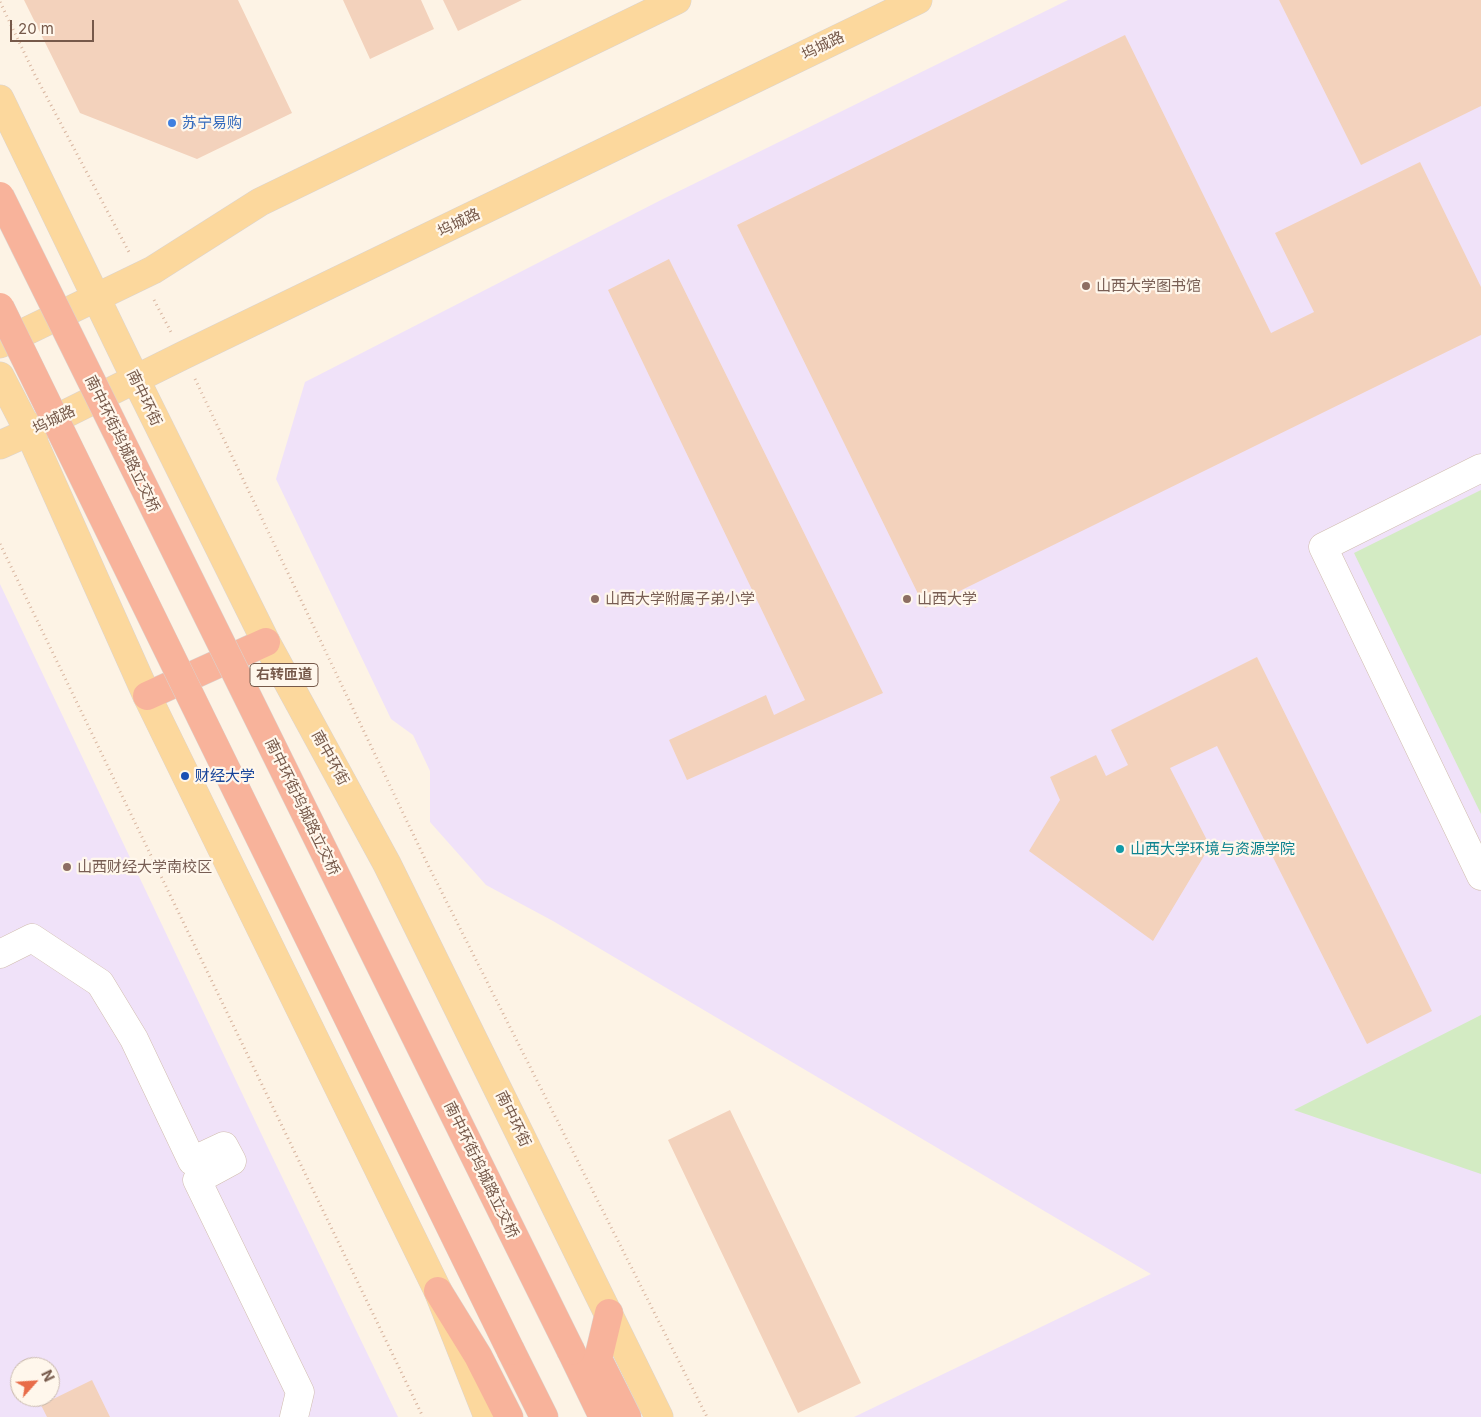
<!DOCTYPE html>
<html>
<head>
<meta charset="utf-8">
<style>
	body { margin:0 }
	#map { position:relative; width:1481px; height:1417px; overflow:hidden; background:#fdf3e5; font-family:Inter,sans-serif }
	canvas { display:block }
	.north { position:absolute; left:10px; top:1357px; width:50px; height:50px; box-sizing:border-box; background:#fff7ec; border:1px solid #c8b8ab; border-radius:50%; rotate:64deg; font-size:14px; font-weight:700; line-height:20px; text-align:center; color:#76594a }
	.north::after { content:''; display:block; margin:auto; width:18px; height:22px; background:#e86c49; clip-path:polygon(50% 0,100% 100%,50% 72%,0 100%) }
	.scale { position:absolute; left:10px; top:20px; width:84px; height:22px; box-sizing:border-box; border:2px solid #76594a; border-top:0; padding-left:6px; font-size:15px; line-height:18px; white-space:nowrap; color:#76594a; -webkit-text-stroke:4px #fff7ec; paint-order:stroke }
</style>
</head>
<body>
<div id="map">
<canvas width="1481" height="1417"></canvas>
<div class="north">N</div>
<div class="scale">20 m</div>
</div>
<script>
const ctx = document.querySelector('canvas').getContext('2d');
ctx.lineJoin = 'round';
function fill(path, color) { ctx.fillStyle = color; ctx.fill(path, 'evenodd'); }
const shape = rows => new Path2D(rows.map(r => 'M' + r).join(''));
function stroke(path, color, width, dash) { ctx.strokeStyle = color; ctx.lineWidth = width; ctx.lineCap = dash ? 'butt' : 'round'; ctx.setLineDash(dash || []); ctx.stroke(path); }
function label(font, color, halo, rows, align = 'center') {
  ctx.font = font + ' Inter,"Noto Sans SC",sans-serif'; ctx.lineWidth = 4.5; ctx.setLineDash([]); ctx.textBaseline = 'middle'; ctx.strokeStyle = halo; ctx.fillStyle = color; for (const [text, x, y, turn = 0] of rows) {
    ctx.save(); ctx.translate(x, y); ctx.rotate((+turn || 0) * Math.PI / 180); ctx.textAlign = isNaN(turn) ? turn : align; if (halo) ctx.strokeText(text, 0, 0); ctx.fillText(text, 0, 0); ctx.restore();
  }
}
const education = shape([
	[1068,0,1481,0,1481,1417,854,1417,1151,1274,553,921,486,885,430,822,430,771,413,735,391,719,276,479,305,382,663,199],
	[0,584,269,1150,398,1417,0,1417],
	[20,1367,50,1367,50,1397,20,1397]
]);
const green = shape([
	[1481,490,1481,814,1354,553],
	[1481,1015,1481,1174,1294,1110]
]);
const building = shape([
	[24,0,238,0,292,113,197,159,80,113],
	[343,0,421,0,434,29,370,59],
	[443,0,522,0,458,31],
	[1279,0,1481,0,1481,106,1361,165],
	[1125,35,1271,333,1314,312,1275,233,1420,162,1481,287,1481,335,925,608,737,225],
	[669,259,883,693,687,780,669,740,766,695,774,715,805,700,608,290],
	[1257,657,1432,1011,1367,1044,1217,746,1170,768,1210,846,1153,941,1029,851,1060,800,1050,777,1096,755,1106,776,1128,765,1111,730],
	[730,1110,861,1383,798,1413,668,1140],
	[92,1380,110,1417,47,1417,41,1405]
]);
const path = shape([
	[0,2,35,75,129,252],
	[154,300,171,332],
	[195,379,427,863,707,1417],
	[0,544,423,1417]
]);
const minor = shape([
	[1481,468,1323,547,1481,876],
	[0,954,32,938,100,983,134,1039,192,1161,224,1146,232,1161,197,1180,300,1392,294,1417]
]);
const major = shape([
	[0,99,136,380,266,642,387,864,659,1417],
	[0,344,153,270,260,202,677,0],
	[0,376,29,432,147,696,438,1291,488,1417],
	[0,445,29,432,184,355,918,0]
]);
const highway = shape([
	[147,696,266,642],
	[438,1291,478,1356,509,1417],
	[609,1313,598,1359,627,1417],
	[511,1351,544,1417],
	[571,1351,603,1417]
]);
const highwayBridge = shape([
	[0,196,571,1351],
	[0,307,511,1351]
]);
const markers = [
	[172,123,5,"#3f7fe0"],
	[1086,286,5,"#8d6e63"],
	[595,599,5,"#8d6e63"],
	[907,599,5,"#8d6e63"],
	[185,776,5,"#1a4fb4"],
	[1120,849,5,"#0f9aa8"],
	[67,867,5,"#8d6e63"]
];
const shields = [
	[284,675,68]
];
const shieldNames = [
	["右转匝道",284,675]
];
const streetNames = [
	["坞城路",823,46,-26],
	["坞城路",459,223,-26],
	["南中环街",144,398,64],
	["坞城路",54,420,-26],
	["南中环街坞城路立交桥",122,444,64],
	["南中环街",330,758,61],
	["南中环街坞城路立交桥",302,807,64],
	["南中环街",513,1119,64],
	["南中环街坞城路立交桥",481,1170,64]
];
const shopNames = [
	["苏宁易购",182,123]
];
const educationNames = [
	["山西大学图书馆",1096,286],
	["山西大学附属子弟小学",605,599],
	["山西大学",917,599],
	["山西财经大学南校区",77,867]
];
const transitNames = [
	["财经大学",195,776]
];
const cultureNames = [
	["山西大学环境与资源学院",1130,849]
];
fill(education, '#f0e2f9');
fill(green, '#d3ebc3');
fill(building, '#f3d2bc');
stroke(minor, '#d1bdae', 29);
stroke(major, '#dbd4d0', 29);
stroke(highway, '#dbd4d0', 29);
stroke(path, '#d8b59f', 3, [1, 4]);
stroke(minor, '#fff', 28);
stroke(major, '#fcd89d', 28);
stroke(highway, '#f8b39b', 28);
stroke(highwayBridge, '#dbd4d0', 29, []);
stroke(highwayBridge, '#f8b39b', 28);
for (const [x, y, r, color] of markers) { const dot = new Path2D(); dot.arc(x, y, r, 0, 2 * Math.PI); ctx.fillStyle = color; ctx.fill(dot); stroke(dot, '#fff7ec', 2); }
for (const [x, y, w] of shields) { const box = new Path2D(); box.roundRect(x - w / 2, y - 11.5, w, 23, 4); ctx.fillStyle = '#fff7ec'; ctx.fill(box); stroke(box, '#76594a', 1); }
label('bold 14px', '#76594a', null, shieldNames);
label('15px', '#76594a', '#fff7ec', streetNames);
label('15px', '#366cbe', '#fff7ec', shopNames, 'left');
label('15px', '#785e54', '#fff7ec', educationNames, 'left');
label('15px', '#164399', '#fff7ec', transitNames, 'left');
label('15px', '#0d838f', '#fff7ec', cultureNames, 'left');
</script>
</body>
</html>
